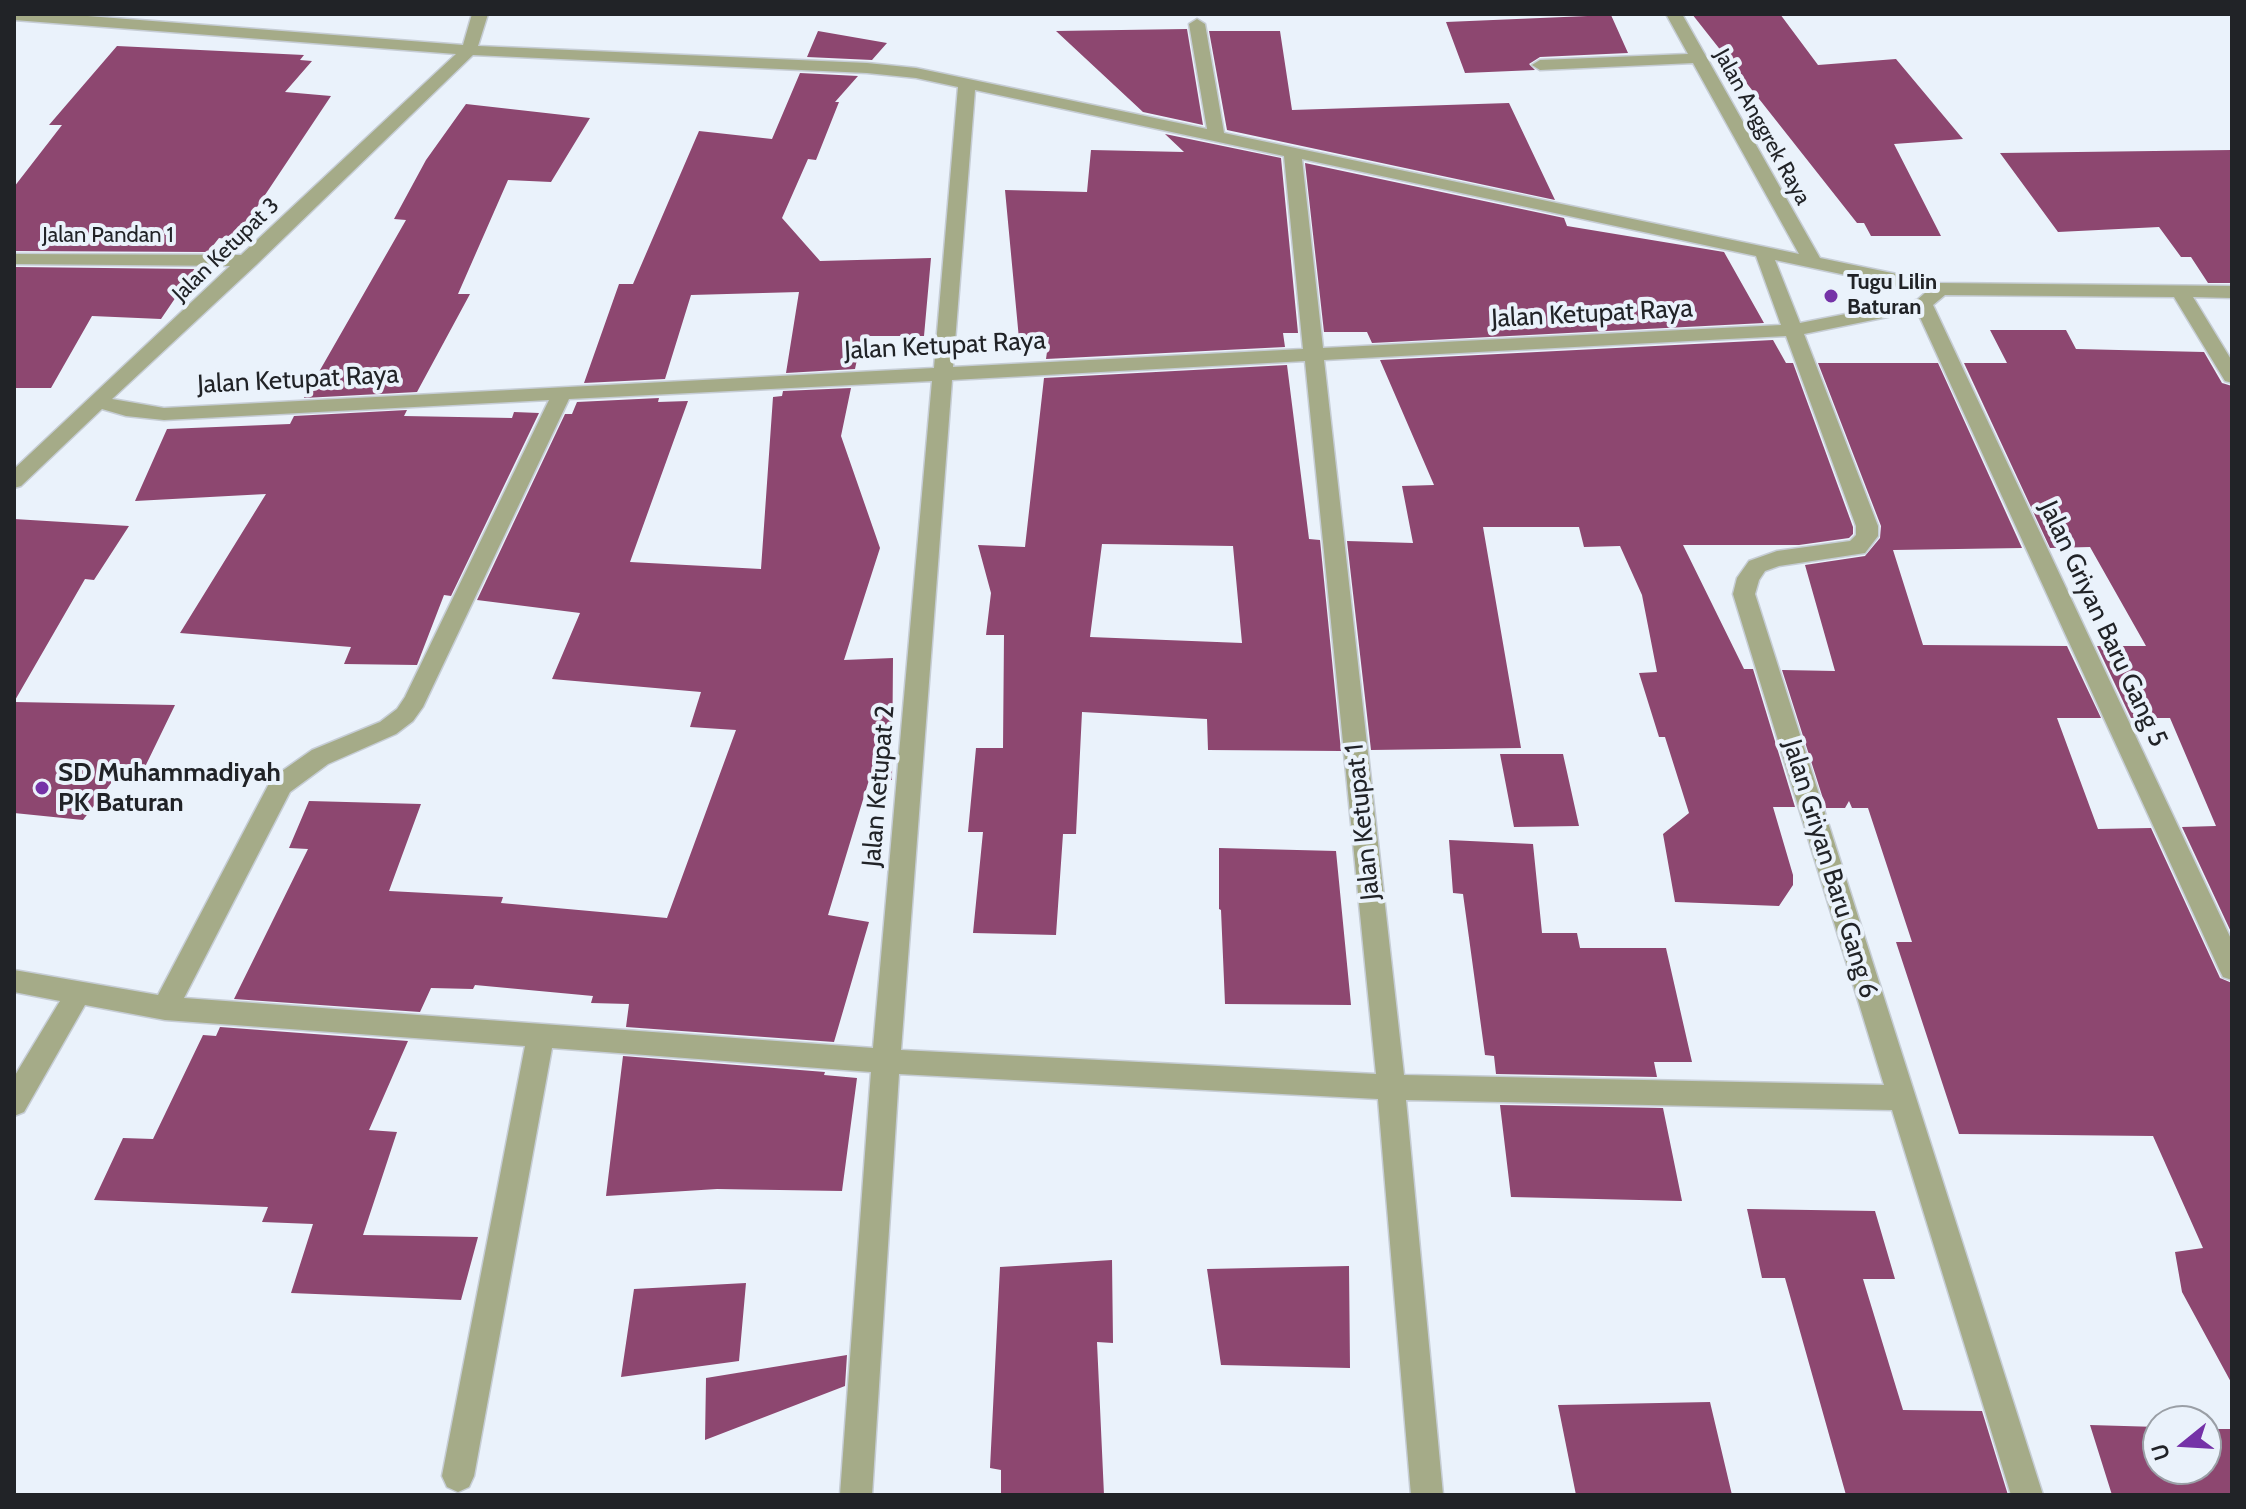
<!DOCTYPE html>
<html>
<head>
<meta charset="utf-8">
<style>
	body { margin:0 }
	#map { position:relative; width:2246px; height:1509px; overflow:hidden; background:#eaf2fb; font-family:Cabin,sans-serif }
	canvas { display:block }
	.frame { position:absolute; inset:0; border:16px solid #212327; pointer-events:none }
	.north { position:absolute; left:2142px; top:1405px; width:80px; height:80px; box-sizing:border-box; background:#eaf2fb; border:2px solid #9a9fa6; border-radius:50%; rotate:252deg; font-size:22px; font-weight:700; line-height:32px; text-align:center; color:#212327 }
	.north::after { content:''; display:block; margin:auto; width:28px; height:36px; background:#7532a7; clip-path:polygon(50% 0,100% 100%,50% 72%,0 100%) }
</style>
</head>
<body>
<div id="map">
<canvas width="2246" height="1509"></canvas>
<div class="frame"></div>
<div class="north">U</div>
</div>
<script>
const ctx = document.querySelector('canvas').getContext('2d');
ctx.lineJoin = 'round';
function fill(path, color) { ctx.fillStyle = color; ctx.fill(path, 'evenodd'); }
const shape = rows => new Path2D(rows.map(r => 'M' + r).join(''));
function stroke(path, color, width, dash) { ctx.strokeStyle = color; ctx.lineWidth = width; ctx.lineCap = dash ? 'butt' : 'round'; ctx.setLineDash(dash || []); ctx.stroke(path); }
function label(font, color, halo, rows, align = 'center') {
  ctx.font = font + ' Cabin,sans-serif'; ctx.lineWidth = 8; ctx.setLineDash([]); ctx.textBaseline = 'middle'; ctx.strokeStyle = halo; ctx.fillStyle = color; for (const [text, x, y, turn = 0] of rows) {
    ctx.save(); ctx.translate(x, y); ctx.rotate((+turn || 0) * Math.PI / 180); ctx.textAlign = isNaN(turn) ? turn : align; if (halo) ctx.strokeText(text, 0, 0); ctx.fillText(text, 0, 0); ctx.restore();
  }
}
const building = shape([
	[1692,14,1780,14,1818,65,1896,59,1963,139,1894,144,1941,236,1871,236,1864,223,1857,223],
	[1611,15,1628,53,1540,57,1529,64,1535,70,1465,73,1446,22],
	[1187,29,1203,125,1143,112,1056,31],
	[818,31,887,43,872,60,807,57],
	[1209,31,1280,31,1292,110,1509,103,1555,200,1227,130],
	[117,46,304,55,300,60,312,61,285,92,331,96,235,240,219,238,208,252,14,251,14,187,62,125,49,125],
	[800,73,858,76,835,102,839,102,816,160,808,159,782,218,820,261,931,258,924,336,862,336,855,369,786,373,799,292,691,295,665,379,584,383,619,284,633,284,699,131,772,139],
	[466,104,590,118,551,182,508,180,458,294,470,294,417,392,304,398,406,220,394,219,426,160],
	[1165,134,1281,158,1298,333,1283,333,1285,347,1046,359,1049,337,1019,339,1005,190,1087,192,1091,150,1184,152],
	[2232,150,2232,283,2208,283,2191,257,2181,257,2159,227,2058,232,2000,153],
	[1305,163,1564,218,1567,226,1724,252,1764,323,1372,343,1367,332,1324,332],
	[14,267,195,269,161,319,92,316,51,388,14,388],
	[1990,330,2066,330,2076,349,2204,352,2222,383,2232,386,2232,934,2182,827,2216,826,2170,718,2131,718,2097,646,2146,646,2090,547,2050,548,1964,363,2007,363],
	[1773,340,1786,363,1793,363,1853,527,1853,534,1849,538,1799,545,1683,545,1744,669,1753,669,1795,807,1773,807,1793,875,1793,885,1779,906,1675,902,1663,834,1689,813,1665,737,1659,737,1639,673,1657,672,1642,595,1620,546,1584,547,1579,527,1483,527,1521,748,1371,750,1347,541,1413,543,1402,486,1434,485,1380,360],
	[1818,363,1938,363,2022,548,1893,550,1923,645,2067,646,2101,718,2057,718,2098,829,2151,828,2220,978,2232,983,2232,1384,2182,1292,2175,1252,2203,1248,2153,1136,1959,1134,1896,942,1912,942,1868,808,1852,808,1849,801,1845,808,1826,808,1782,670,1835,671,1805,565,1865,556,1880,538,1881,526],
	[1287,365,1309,539,1320,540,1341,751,1208,750,1207,719,1082,712,1076,834,1063,834,1056,935,973,933,983,832,968,832,976,748,1003,748,1004,635,986,635,991,593,978,545,1025,547,1044,378],
	[1102,544,1233,546,1242,643,1090,637],
	[851,388,841,436,880,548,844,660,893,658,892,780,869,780,828,915,869,922,834,1042,626,1027,629,1004,591,1003,593,996,475,985,473,989,431,988,420,1012,234,999,308,849,289,848,309,801,421,804,389,891,503,897,501,903,667,918,736,730,690,727,701,692,552,679,580,613,477,600,565,414,572,414,577,402,659,398,658,402,688,401,630,562,761,569,773,397,782,396,783,391],
	[407,410,404,416,512,418,514,412,539,413,451,596,444,595,417,665,344,664,351,647,180,633,266,494,135,501,167,429,290,424,294,416],
	[14,519,129,526,94,580,85,579,14,702],
	[14,702,175,705,143,771,121,770,83,820,14,813],
	[1500,754,1563,754,1579,826,1514,827],
	[1449,840,1533,844,1542,933,1577,933,1580,948,1666,948,1692,1062,1654,1062,1657,1077,1496,1074,1494,1056,1485,1055,1463,894,1453,893],
	[1219,848,1336,851,1351,1005,1225,1004,1221,910,1219,909],
	[220,1027,408,1041,369,1130,397,1132,363,1235,478,1237,461,1300,291,1293,313,1224,262,1222,268,1207,94,1200,123,1138,153,1139,203,1035,216,1036],
	[623,1056,825,1072,824,1075,857,1078,842,1191,717,1189,606,1196],
	[1500,1105,1663,1108,1682,1201,1511,1197],
	[1747,1209,1875,1211,1895,1279,1863,1279,1903,1410,1982,1411,2008,1495,1846,1495,1785,1278,1762,1278],
	[1112,1260,1113,1343,1097,1342,1104,1495,1001,1495,1001,1470,990,1468,1000,1267],
	[1349,1266,1350,1368,1221,1365,1207,1269],
	[746,1283,739,1361,621,1377,634,1289],
	[847,1355,845,1386,705,1440,706,1378],
	[1710,1402,1732,1495,1576,1495,1558,1405],
	[2090,1425,2158,1427,2158,1469,2206,1469,2206,1429,2232,1429,2232,1495,2112,1495]
]);
const minor = shape([
	[14,14,62,14,463,45,472,14,488,14,478,46,867,63,916,68,1207,129,1189,24,1197,19,1205,24,1224,133,1799,254,1693,63,1540,70,1532,65,1540,60,1688,54,1666,14,1682,14,1820,258,1940,283,2232,286,2232,298,2193,297,2232,361,2232,383,2225,381,2174,297,1945,295,1933,305,2232,941,2232,980,2223,977,2219,969,1917,311,1804,334,1878,526,1878,536,1865,553,1779,566,1765,571,1759,580,1755,594,2043,1495,2011,1495,1892,1110,1406,1100,1443,1495,1411,1495,1378,1099,899,1074,872,1495,840,1495,871,1072,552,1048,474,1476,469,1487,458,1492,447,1487,442,1476,525,1046,165,1020,85,1005,24,1112,14,1116,14,1077,60,1001,14,992,14,970,158,995,272,778,312,750,380,722,397,709,405,697,549,400,164,420,126,416,102,409,21,486,14,488,14,469,230,266,14,264,14,254,241,255,456,54,14,20,14,14],
	[473,55,867,73,916,78,958,87,934,368,164,408,112,399,256,265,473,55],
	[975,90,1284,156,1303,349,953,367,975,90],
	[1302,159,1756,256,1781,325,1323,348,1302,159],
	[1775,260,1926,292,1917,300,1800,323,1775,260],
	[1786,336,1856,526,1856,535,1850,541,1777,551,1749,561,1737,578,1733,594,1884,1085,1404,1075,1324,360,1786,336],
	[1305,361,1376,1074,901,1050,952,380,1305,361],
	[932,381,873,1048,184,998,290,792,328,764,396,734,413,721,423,707,569,399,932,381]
]);
const markers = [
	[1831,296,8,"#7532a7"],
	[42,788,8,"#7532a7"]
];
const farStreetnames = [
	["Jalan Anggrek Raya",1762,127,61],
	["Jalan Pandan 1",108,236],
	["Jalan Ketupat 3",226,250,-44]
];
const farPoinames = [
	["Tugu Lilin",1847,283],
	["Baturan",1847,308]
];
const streetNames = [
	["Jalan Ketupat Raya",1592,314,-3],
	["Jalan Ketupat Raya",945,346,-3],
	["Jalan Ketupat Raya",298,380,-3],
	["Jalan Griyan Baru Gang 5",2103,624,65],
	["Jalan Ketupat 2",879,786,-85],
	["Jalan Ketupat 1",1363,822,-96],
	["Jalan Griyan Baru Gang 6",1830,869,73]
];
const poiNames = [
	["SD Muhammadiyah",58,773],
	["PK Baturan",58,803]
];
fill(building, '#8d4770');
stroke(minor, '#c6cdd5', 3);
fill(minor, '#a5ab88');
for (const [x, y, r, color] of markers) { const dot = new Path2D(); dot.arc(x, y, r, 0, 2 * Math.PI); ctx.fillStyle = color; ctx.fill(dot); stroke(dot, '#eaf2fb', 3); }
label('22px', '#212327', '#eaf2fb', farStreetnames);
label('bold 22px', '#212327', '#eaf2fb', farPoinames, 'left');
label('26px', '#212327', '#eaf2fb', streetNames);
label('bold 26px', '#212327', '#eaf2fb', poiNames, 'left');
</script>
</body>
</html>
